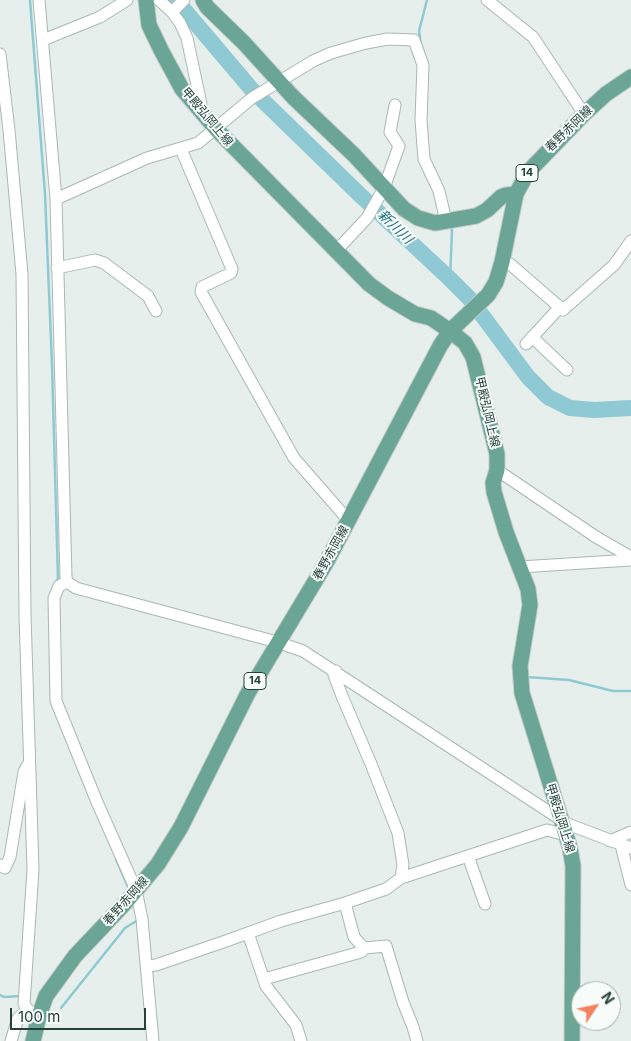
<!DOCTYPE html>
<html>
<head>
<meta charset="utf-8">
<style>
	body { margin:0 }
	#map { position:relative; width:631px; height:1041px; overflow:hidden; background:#e6efeb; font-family:Inter,sans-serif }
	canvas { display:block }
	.north { position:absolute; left:571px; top:981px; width:50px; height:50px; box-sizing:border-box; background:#f7fbf9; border:1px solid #a3b1ad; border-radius:50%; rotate:56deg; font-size:14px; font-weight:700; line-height:20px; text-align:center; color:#24423a }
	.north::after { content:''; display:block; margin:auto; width:18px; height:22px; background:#f4845f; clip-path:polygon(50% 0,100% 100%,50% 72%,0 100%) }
	.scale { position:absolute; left:10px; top:1008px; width:136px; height:22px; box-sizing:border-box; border:2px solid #24423a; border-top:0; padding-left:6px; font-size:15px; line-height:18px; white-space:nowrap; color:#24423a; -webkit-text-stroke:4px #f7fbf9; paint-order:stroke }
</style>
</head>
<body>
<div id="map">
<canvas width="631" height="1041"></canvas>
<div class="north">N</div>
<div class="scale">100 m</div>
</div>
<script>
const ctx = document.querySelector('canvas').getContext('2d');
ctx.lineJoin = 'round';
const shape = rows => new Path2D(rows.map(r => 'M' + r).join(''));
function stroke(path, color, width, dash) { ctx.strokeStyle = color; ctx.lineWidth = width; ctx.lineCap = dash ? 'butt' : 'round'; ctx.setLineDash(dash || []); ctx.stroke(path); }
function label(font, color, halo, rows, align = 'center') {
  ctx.font = font + ' Inter,"Noto Sans JP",sans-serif'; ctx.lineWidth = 4; ctx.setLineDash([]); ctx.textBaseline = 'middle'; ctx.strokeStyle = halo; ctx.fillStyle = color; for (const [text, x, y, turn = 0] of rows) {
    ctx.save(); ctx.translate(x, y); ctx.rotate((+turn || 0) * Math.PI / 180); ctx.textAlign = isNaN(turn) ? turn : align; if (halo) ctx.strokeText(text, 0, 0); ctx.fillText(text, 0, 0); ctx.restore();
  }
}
const stream = shape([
	[30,0,45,194,52,365,58,579,56,582],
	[421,45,419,31,427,0],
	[450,279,452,231,451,225],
	[50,657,51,694],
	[527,677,569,680,613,691,631,691],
	[116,859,128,887],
	[0,995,4,997,20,996],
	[61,1008,125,928,138,920]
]);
const river = shape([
	[176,0,253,91,360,195,450,279,470,299,528,377,548,397,570,408,594,410,631,408]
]);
const minor = shape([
	[39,0,56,199,66,577,67,582,76,588,277,642,303,651,560,819,570,825,631,848],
	[159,0,172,12,180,23,187,38,201,104,201,112],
	[487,0,533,37,584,114],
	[172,12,184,0],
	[43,40,100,17,127,0],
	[0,54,9,130,22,274,25,615,33,870,24,1004,28,1010,39,1016],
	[181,149,232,269,231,273,202,287,201,292,294,458,349,521],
	[56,199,147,158,198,143,252,98,313,61,331,53,366,43,388,39,414,40,423,65,421,120,424,159,439,191,446,221],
	[336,251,367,218,384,188,399,146,390,132,395,105],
	[502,262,510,264,563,310,614,265,631,241],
	[57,268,95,260,104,263,148,296,156,311],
	[532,337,567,370],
	[526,344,560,307],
	[497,470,596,537,631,557],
	[520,567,631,560],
	[67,582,59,586,54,598,56,701,97,802,136,890,142,919,153,1041],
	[610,841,631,832],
	[621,845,631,885],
	[468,856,485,904],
	[0,865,5,868,10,857,24,772,27,766],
	[401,878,547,830,565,835],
	[345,903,354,937,361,945,365,948,386,946,403,1002,413,1027,417,1041],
	[248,933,266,986,296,1025,301,1041],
	[148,966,156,965,226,941,281,921,345,903,386,889,401,878,403,865,398,833,371,764,342,696,334,675,336,671],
	[264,979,361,952,365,948],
	[11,1041,18,1018,28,1010]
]);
const major = shape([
	[146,0,149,25,161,50,182,89,216,129,369,284,388,298,415,314,431,318,450,331,465,343,473,357,497,454,497,470,493,483,494,492,506,532,528,589,530,605,520,666,522,693,570,848,573,866,572,1041],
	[203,0,207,7,244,43,293,97,354,155,404,209,418,218,435,223,476,216,487,210,501,197,506,195,516,194],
	[33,1041,39,1016,46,996,75,956,127,901,158,864,181,827,248,693,326,563,440,346,450,331,488,295,496,282,502,262,516,194,528,172,584,114,606,94,631,77]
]);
const shields = [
	[527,173,22],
	[255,681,22]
];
const shieldNames = [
	["14",527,173],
	["14",255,681]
];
const streetNames = [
	["甲殿弘岡上線",207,117,50],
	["春野赤岡線",569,129,-44],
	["甲殿弘岡上線",487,412,77],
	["春野赤岡線",331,553,-61],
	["甲殿弘岡上線",560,818,73],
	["春野赤岡線",126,901,-48]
];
const waterNames = [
	["新川川",395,227,44]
];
stroke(stream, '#8ec9d4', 2.5);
stroke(river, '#8ec9d4', 16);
stroke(minor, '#a8b8b2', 13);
stroke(major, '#c2cac8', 17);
stroke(minor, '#fff', 11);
stroke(major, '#6aa596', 15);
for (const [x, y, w] of shields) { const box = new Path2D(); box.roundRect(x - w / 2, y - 8.5, w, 17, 4); ctx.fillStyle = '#f7fbf9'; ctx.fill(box); stroke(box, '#24423a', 1); }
label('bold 11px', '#24423a', null, shieldNames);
label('12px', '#24423a', '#f7fbf9', streetNames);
label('italic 14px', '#1c6f80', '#f7fbf9', waterNames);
</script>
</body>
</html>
